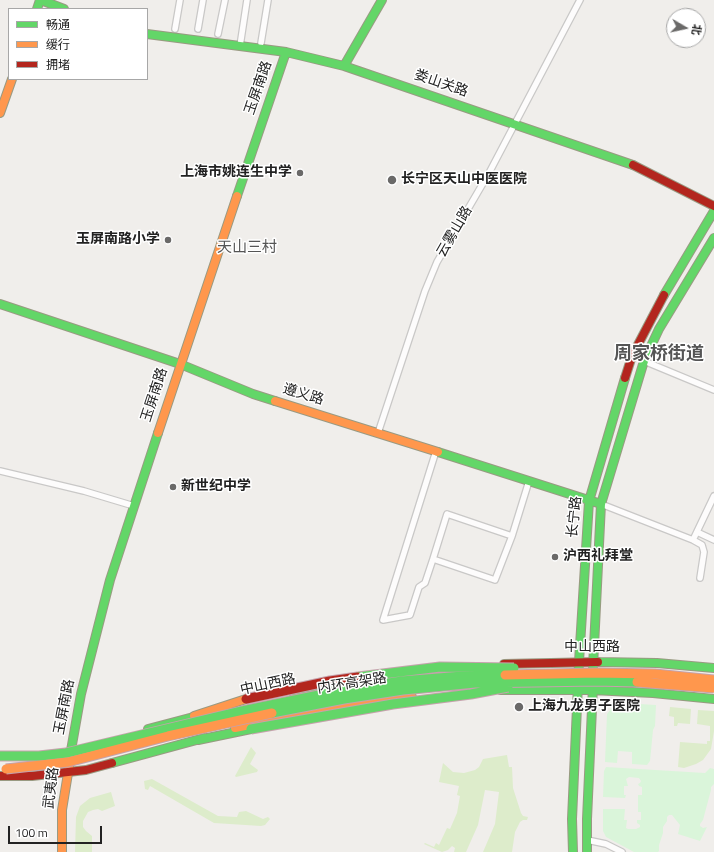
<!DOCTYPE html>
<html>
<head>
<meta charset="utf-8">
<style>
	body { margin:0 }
	#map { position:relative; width:714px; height:852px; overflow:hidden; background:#f0eeeb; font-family:"Titillium Web","Noto Sans SC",sans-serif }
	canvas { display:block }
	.legend { position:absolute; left:8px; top:8px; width:140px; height:72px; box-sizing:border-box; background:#fff; border:1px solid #a7a7a7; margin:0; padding:5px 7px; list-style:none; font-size:12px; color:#222 }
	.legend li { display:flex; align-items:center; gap:8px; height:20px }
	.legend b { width:20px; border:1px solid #a7a7a7 }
	.north { position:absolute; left:666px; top:8px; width:40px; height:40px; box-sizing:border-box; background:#fff; border:1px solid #a7a7a7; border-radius:50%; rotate:99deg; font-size:11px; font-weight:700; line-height:16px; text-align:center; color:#222 }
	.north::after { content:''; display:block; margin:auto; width:14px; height:18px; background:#6a6968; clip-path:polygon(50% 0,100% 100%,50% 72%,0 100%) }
	.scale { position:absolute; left:8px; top:826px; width:94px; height:18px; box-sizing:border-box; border:2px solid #222; border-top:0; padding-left:5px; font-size:12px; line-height:14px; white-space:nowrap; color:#222; -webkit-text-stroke:3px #fff; paint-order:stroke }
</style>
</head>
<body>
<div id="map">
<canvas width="714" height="852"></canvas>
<ul class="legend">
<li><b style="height:5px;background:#63d668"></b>畅通</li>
<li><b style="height:5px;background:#ff974d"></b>缓行</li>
<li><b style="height:5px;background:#b3261e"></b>拥堵</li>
</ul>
<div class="north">北</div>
<div class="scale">100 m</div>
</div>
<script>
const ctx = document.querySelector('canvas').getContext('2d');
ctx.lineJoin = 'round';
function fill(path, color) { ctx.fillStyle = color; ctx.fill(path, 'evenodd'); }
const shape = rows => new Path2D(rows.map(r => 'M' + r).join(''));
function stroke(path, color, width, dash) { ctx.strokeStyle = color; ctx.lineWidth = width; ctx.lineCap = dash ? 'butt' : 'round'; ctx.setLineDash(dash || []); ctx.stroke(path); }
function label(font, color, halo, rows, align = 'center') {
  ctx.font = font + ' "Titillium Web","Noto Sans SC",sans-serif'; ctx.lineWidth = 3; ctx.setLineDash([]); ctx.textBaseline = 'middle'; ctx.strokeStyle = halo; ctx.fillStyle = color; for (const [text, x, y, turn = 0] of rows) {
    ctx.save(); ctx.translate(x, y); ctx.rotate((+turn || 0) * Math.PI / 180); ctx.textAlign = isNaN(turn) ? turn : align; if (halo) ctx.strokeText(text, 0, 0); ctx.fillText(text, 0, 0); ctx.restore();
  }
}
const grass = shape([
	[670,707,691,709,690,724,678,723,677,726,674,726,674,717,669,716],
	[698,710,714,711,714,731,711,749,703,760,696,764,684,768,678,767,680,742,707,744,707,741,710,741,710,726,697,724],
	[251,747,256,753,250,764,258,770,257,772,236,777,235,776],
	[507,755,509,767,512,767,513,788,521,813,523,816,528,817,527,820,523,820,520,822,515,832,512,852,483,852,495,824,499,792,485,790,478,825,466,852,454,852,455,848,452,846,448,850,442,852,424,844,425,843,434,847,436,843,439,845,447,828,450,829,457,813,460,796,457,795,459,786,439,782,443,763,453,772,464,773,475,770,479,767,483,759],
	[152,779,218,816,237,817,239,812,246,811,263,819,268,817,270,819,265,825,261,826,214,823,150,786,148,790,145,789,144,781],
	[111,792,115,806,102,811,98,809,93,810,88,812,83,821,83,827,86,831,92,836,92,852,75,852,76,817,80,806,90,798]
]);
const park = shape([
	[622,703,656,705,655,726,653,730,650,761,647,765,632,764,632,752,618,751,617,763,605,762,607,714,615,704],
	[606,767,705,773,710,768,714,769,714,784,711,787,711,790,703,820,700,824,700,826,703,828,707,827,700,841,678,834,680,825,672,815,669,815,667,817,667,821,663,827,663,833,659,845,659,851,658,852,634,852,606,837,603,831,603,809,625,809,624,820,627,820,626,828,628,829,636,829,640,827,640,825,637,823,637,820,641,820,641,812,638,812,638,795,642,795,642,787,639,786,638,784,640,783,641,781,639,778,629,777,626,779,628,786,624,786,624,795,626,795,625,798,603,797,604,771]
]);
const street = shape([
	[175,29,180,0],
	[198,29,203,0],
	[218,34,225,0],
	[261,43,268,0],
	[240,46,247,0],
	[644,361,714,390],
	[378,433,425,291,437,262,489,173,580,0],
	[436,451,383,620,410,615,419,587,425,583,433,559,495,580,512,536],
	[0,471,84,491,134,506],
	[601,504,693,540,714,496],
	[697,532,714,540],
	[693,540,702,545,704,552,700,578],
	[433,559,447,514,512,536,529,481],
	[587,840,606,844,622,852]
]);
const fast = shape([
	[41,0,64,9],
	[37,9,40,0],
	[147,34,286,52,344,66,633,165],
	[344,66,382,0],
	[237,196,286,52],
	[664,295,714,211],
	[0,304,180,364,253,394,275,401],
	[438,452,601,504],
	[598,662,657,663,714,668],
	[593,667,601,504,644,361,659,329,714,238],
	[500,690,592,690,653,693,714,699],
	[294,694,394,676],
	[148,729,201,715],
	[198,740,251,729],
	[70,756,81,694,110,580,158,433],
	[112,763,204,738],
	[573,852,572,819,579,662,589,501,625,378],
	[587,852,587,819,593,686]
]);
const slow = shape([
	[0,113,12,79],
	[275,401,438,452],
	[158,433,237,196],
	[194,716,246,699],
	[235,728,378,699,412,697],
	[62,852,62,810,69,767]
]);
const jam = shape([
	[633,165,714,206],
	[625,378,632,356,664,295],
	[504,664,598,662],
	[0,776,32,776,86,770,112,763]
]);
const fastBridge = shape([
	[358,677,440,667,514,668],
	[272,713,344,699,403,690,475,683,596,681,637,682],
	[251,729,393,704,471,694,508,687],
	[0,756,39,756,66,753,242,711,343,690,402,681,475,675,505,675]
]);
const slowBridge = shape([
	[505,675,596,673,655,674,714,680],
	[637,682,714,688],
	[6,769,68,762,168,736,272,713]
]);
const jamBridge = shape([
	[246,699,330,681,358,677]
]);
const markers = [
	[300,173,4,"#6a6968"],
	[392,180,5,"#6a6968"],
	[168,240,4,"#6a6968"],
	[173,487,4,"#6a6968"],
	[555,557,4,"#6a6968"],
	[519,707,5,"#6a6968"]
];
const streetNames = [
	["娄山关路",441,84,19],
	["玉屏南路",259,88,-71],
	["云雾山路",455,232,-60],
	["玉屏南路",155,395,-72],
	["遵义路",303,395,17],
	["长宁路",575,517,-84],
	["中山西路",592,648],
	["内环高架路",352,684,-9],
	["中山西路",268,685,-12],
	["玉屏南路",65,707,-79],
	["武夷路",52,788,-83]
];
const poiNames = [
	["上海市姚连生中学",292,173,"right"],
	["长宁区天山中医医院",401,180],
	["玉屏南路小学",160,240,"right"],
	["新世纪中学",181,487],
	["沪西礼拜堂",563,557],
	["上海九龙男子医院",528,707]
];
const neighbourhoodNames = [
	["天山三村",247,248]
];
const districtNames = [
	["周家桥街道",659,355]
];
fill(grass, '#ddeccb');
fill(park, '#daf5da');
stroke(street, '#c9c8c7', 8);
stroke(fast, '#999a82', 10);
stroke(slow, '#999a82', 10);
stroke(jam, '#999a82', 10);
stroke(street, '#fdfcfc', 5.5);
stroke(fast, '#63d668', 8);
stroke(slow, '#ff974d', 8);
stroke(jam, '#b3261e', 8);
stroke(fastBridge, '#c5a2ac', 11, []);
stroke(slowBridge, '#c5a2ac', 11, []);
stroke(jamBridge, '#c5a2ac', 11, []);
stroke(fastBridge, '#63d668', 9);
stroke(slowBridge, '#ff974d', 9);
stroke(jamBridge, '#b3261e', 9);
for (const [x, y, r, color] of markers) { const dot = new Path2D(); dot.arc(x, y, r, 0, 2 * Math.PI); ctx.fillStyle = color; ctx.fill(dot); stroke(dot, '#fff', 1.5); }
label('14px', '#222', '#fff', streetNames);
label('bold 14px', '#222', '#fff', poiNames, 'left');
label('15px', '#555', '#fff', neighbourhoodNames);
label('bold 18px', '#555', '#fff', districtNames);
</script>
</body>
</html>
